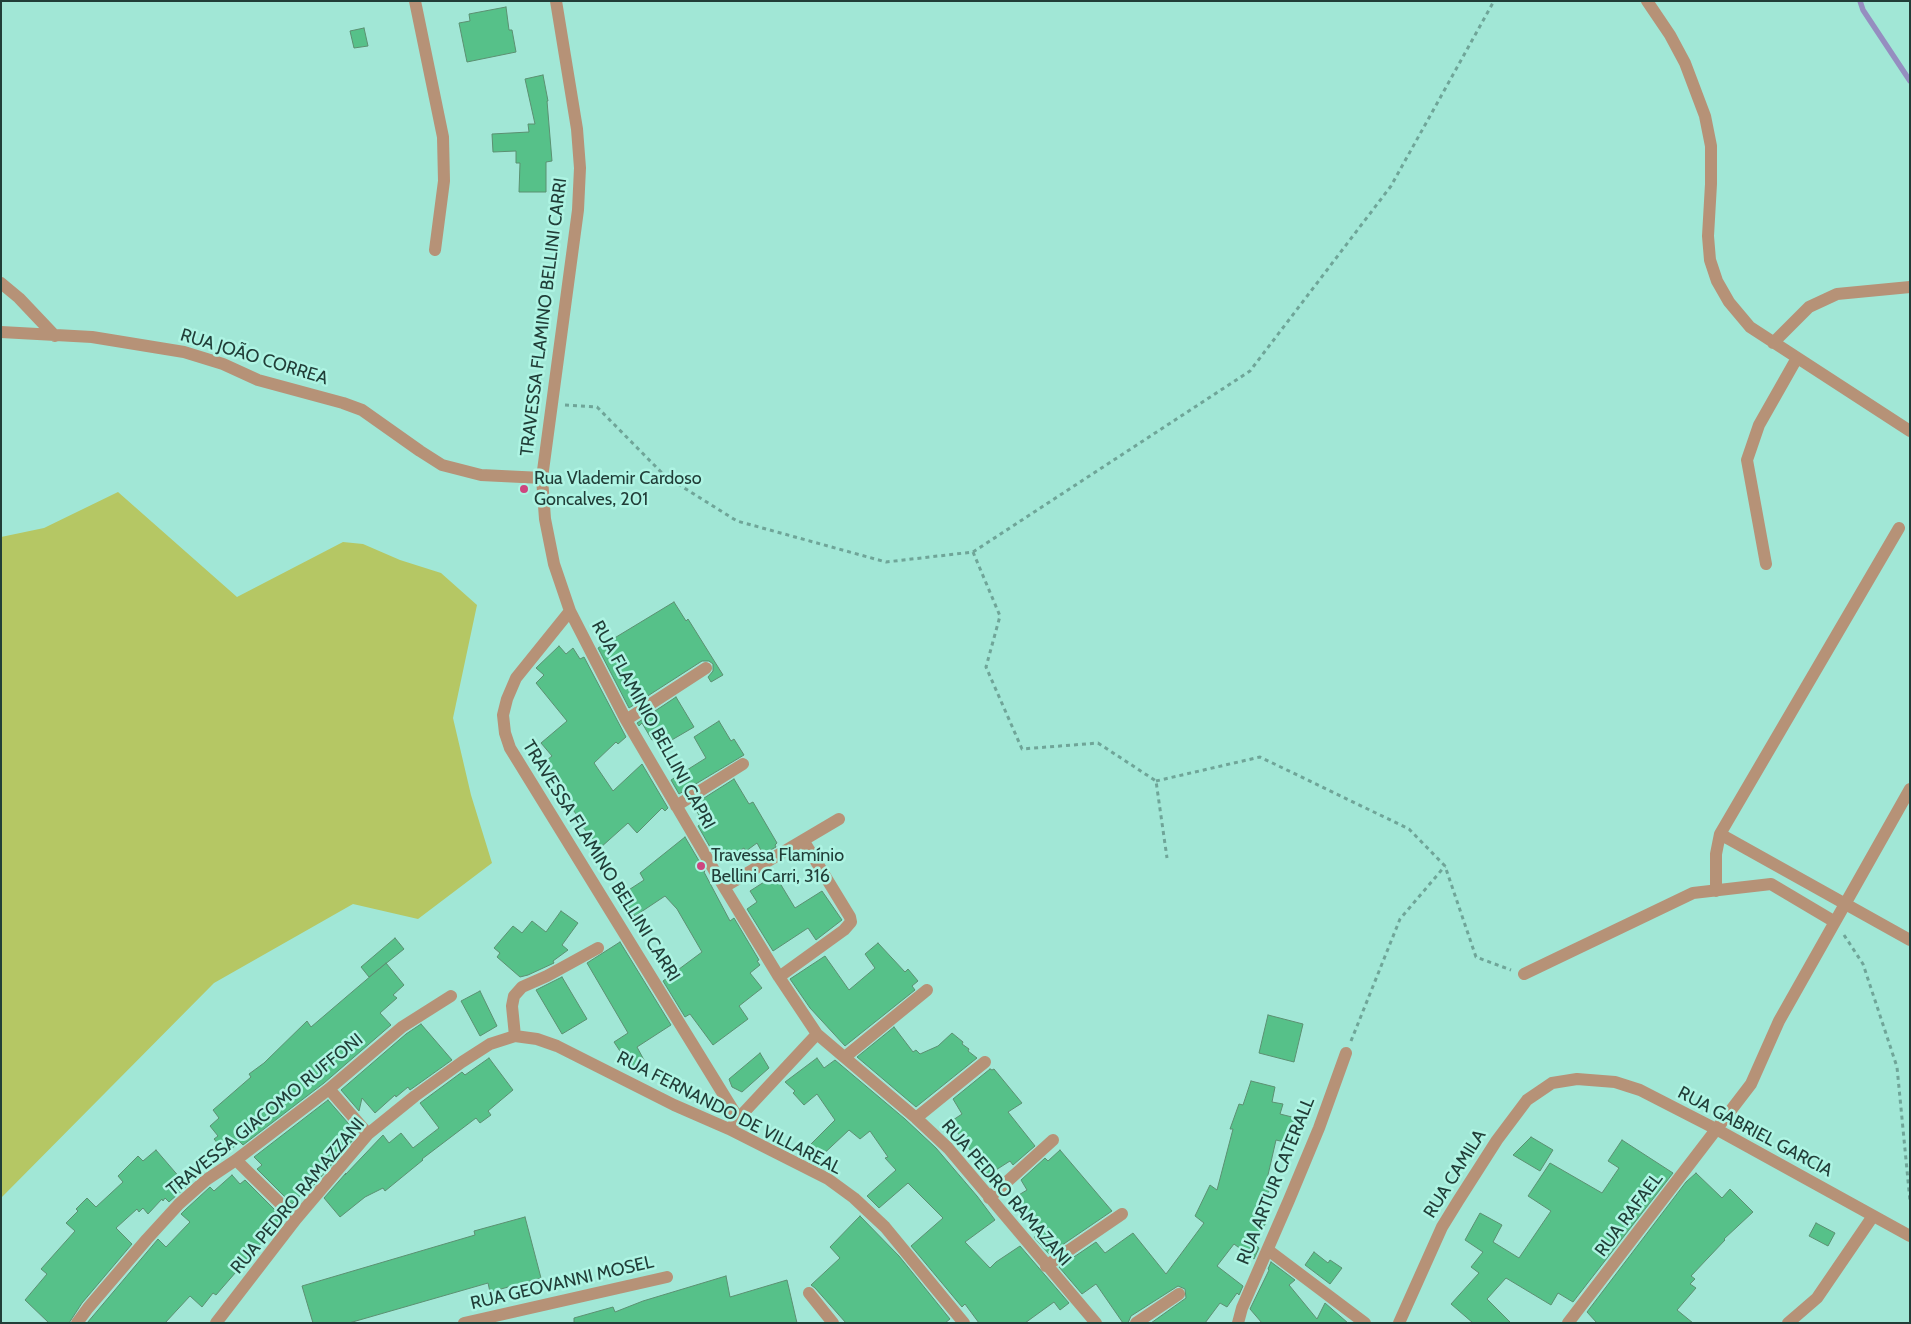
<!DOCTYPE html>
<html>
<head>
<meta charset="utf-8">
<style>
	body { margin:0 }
	#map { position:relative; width:1911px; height:1324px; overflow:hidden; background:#a1e7d6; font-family:Cabin,sans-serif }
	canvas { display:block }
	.frame { position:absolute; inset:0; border:2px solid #213e38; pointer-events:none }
</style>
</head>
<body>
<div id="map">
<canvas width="1911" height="1324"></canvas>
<div class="frame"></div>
</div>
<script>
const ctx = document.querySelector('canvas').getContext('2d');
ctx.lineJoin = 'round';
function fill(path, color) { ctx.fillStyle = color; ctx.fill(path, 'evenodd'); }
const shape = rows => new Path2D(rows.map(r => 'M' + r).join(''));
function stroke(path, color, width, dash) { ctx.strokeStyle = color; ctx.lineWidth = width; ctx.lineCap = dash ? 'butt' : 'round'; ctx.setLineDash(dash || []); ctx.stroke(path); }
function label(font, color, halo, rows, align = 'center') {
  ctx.font = font + ' Cabin,sans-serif'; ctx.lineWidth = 5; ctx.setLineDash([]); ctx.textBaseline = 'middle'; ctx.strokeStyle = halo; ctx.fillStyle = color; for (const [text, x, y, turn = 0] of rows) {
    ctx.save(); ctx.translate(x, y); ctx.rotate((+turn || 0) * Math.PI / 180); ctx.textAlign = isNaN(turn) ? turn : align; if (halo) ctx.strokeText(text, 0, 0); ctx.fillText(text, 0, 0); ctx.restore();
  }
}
const green = shape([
	[118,492,237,597,343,542,363,544,400,560,441,573,477,605,453,718,471,795,492,863,418,919,353,904,214,983,1,1198,1,537,44,528]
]);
const stream = shape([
	[1860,1,1863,10,1910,81]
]);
const building = shape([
	[506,7,509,30,512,30,516,52,467,62,459,23,470,21,469,14,506,7],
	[364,28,368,46,354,48,350,31,364,28],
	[543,75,548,101,547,101,552,161,546,162,546,192,519,192,520,163,516,163,516,151,493,152,492,134,529,132,528,124,535,124,525,79,543,75],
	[674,602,686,621,688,619,723,675,711,682,708,677,713,671,713,664,709,661,702,661,629,708,598,648,674,602],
	[559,646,566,654,573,648,580,659,584,657,626,737,618,744,616,742,594,763,613,791,642,764,668,808,665,811,662,808,637,833,628,823,600,848,578,821,580,819,539,766,552,756,541,743,567,721,536,683,544,675,536,668,559,646],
	[676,697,694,727,670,741,665,733,652,740,642,723,639,726,637,723,676,697],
	[719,721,731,741,734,739,744,755,679,794,671,780,706,758,694,737,719,721],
	[734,779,749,804,753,802,777,843,775,845,776,847,763,854,757,843,746,851,744,848,719,863,698,826,703,822,693,805,734,779],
	[685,837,705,871,704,872,730,921,734,918,759,960,757,961,760,965,750,973,762,988,739,1006,748,1019,713,1045,690,1014,685,1017,663,981,702,952,677,909,665,896,635,916,626,902,629,901,624,893,644,880,640,873,685,837],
	[775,875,795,908,822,891,842,920,816,940,808,928,773,951,747,909,757,902,750,891,775,875],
	[561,911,578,923,562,945,568,950,553,961,554,963,528,975,520,977,497,957,500,953,494,948,513,926,522,933,532,921,546,932,561,911],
	[395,938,404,949,369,977,361,967,395,938],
	[620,942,671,1025,637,1047,644,1060,631,1068,614,1042,628,1033,587,963,620,942],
	[878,943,905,972,908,969,918,981,912,986,915,990,845,1046,810,1008,790,979,825,956,849,990,875,968,865,954,878,943],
	[386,963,404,985,393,995,397,998,380,1013,391,1025,324,1083,243,1145,240,1142,226,1153,214,1139,218,1136,210,1126,219,1118,213,1110,251,1077,249,1074,264,1063,307,1021,311,1027,386,963],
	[562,977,587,1019,562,1034,536,990,562,977],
	[480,991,497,1026,480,1036,461,1001,480,991],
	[1268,1015,1303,1024,1294,1062,1259,1053,1268,1015],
	[421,1024,452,1060,410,1090,408,1087,396,1097,395,1095,375,1113,362,1098,359,1111,341,1090,406,1034,421,1024],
	[894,1027,913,1052,916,1050,920,1054,938,1046,952,1033,963,1042,962,1044,969,1049,968,1051,977,1058,916,1107,857,1057,894,1027],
	[760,1053,769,1068,742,1092,732,1087,729,1079,760,1053],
	[489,1058,513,1090,488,1111,491,1115,480,1123,476,1118,422,1159,423,1160,385,1191,383,1188,365,1197,340,1217,324,1198,346,1173,345,1175,383,1135,389,1143,401,1133,413,1148,439,1128,420,1103,462,1072,465,1075,489,1058],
	[817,1058,824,1068,835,1060,905,1119,936,1148,977,1196,995,1220,965,1242,989,1267,990,1268,996,1262,1020,1246,1069,1303,1060,1310,1054,1302,1025,1323,979,1323,965,1304,962,1307,911,1246,943,1218,908,1183,879,1208,867,1196,896,1170,885,1158,888,1157,870,1131,860,1139,849,1130,816,1161,803,1152,835,1120,817,1094,804,1105,793,1093,795,1091,785,1082,817,1058],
	[990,1069,992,1070,994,1069,1022,1103,1008,1112,1035,1146,1013,1165,1010,1161,988,1175,950,1122,962,1114,953,1099,990,1069],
	[1251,1081,1275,1087,1272,1102,1283,1104,1280,1114,1300,1119,1293,1144,1276,1140,1265,1188,1269,1191,1254,1214,1266,1223,1253,1241,1259,1248,1254,1259,1234,1244,1217,1266,1243,1286,1239,1295,1237,1293,1227,1307,1220,1303,1205,1323,1151,1323,1186,1298,1185,1289,1178,1286,1131,1316,1128,1323,1123,1323,1096,1284,1082,1294,1059,1267,1096,1242,1105,1253,1133,1233,1166,1274,1204,1223,1195,1216,1210,1185,1217,1190,1233,1129,1230,1129,1239,1104,1243,1105,1251,1081],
	[328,1100,355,1131,353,1140,313,1186,311,1184,292,1204,257,1169,262,1165,254,1157,328,1100],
	[1531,1137,1553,1150,1540,1171,1513,1155,1531,1137],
	[1622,1140,1673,1173,1573,1302,1558,1293,1551,1305,1506,1278,1487,1299,1511,1323,1473,1323,1451,1304,1479,1273,1471,1267,1483,1252,1465,1240,1480,1213,1502,1225,1493,1242,1519,1258,1551,1211,1528,1196,1550,1163,1602,1193,1619,1168,1608,1161,1622,1140],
	[156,1150,187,1186,169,1202,165,1198,163,1201,162,1199,148,1214,143,1208,139,1212,137,1209,116,1228,132,1244,82,1303,69,1323,49,1323,25,1300,47,1274,41,1269,75,1231,66,1223,78,1211,76,1209,87,1198,96,1207,123,1182,118,1176,138,1156,143,1161,156,1150],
	[1060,1150,1112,1211,1049,1254,1034,1237,1037,1235,1012,1199,1027,1190,1021,1180,1045,1158,1048,1161,1060,1150],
	[1696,1173,1722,1198,1730,1189,1753,1212,1724,1239,1725,1240,1691,1276,1695,1279,1690,1284,1696,1288,1677,1310,1693,1323,1597,1323,1587,1312,1686,1182,1696,1173],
	[232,1175,240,1184,245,1180,283,1218,216,1295,213,1293,202,1307,190,1296,165,1323,87,1323,158,1239,166,1247,190,1222,181,1214,185,1210,210,1187,214,1191,232,1175],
	[860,1216,899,1256,950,1319,945,1323,846,1323,815,1288,811,1285,840,1258,830,1247,860,1216],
	[525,1217,541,1278,490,1292,488,1283,349,1323,313,1323,302,1286,475,1235,474,1231,525,1217],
	[1816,1223,1835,1233,1828,1246,1809,1236,1816,1223],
	[1314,1252,1328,1263,1330,1260,1342,1268,1330,1284,1305,1265,1314,1252],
	[1271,1262,1295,1280,1289,1285,1317,1319,1325,1303,1348,1323,1262,1323,1250,1309,1269,1270,1268,1269,1271,1262],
	[726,1276,730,1297,787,1280,797,1323,574,1323,574,1318,613,1307,615,1312,643,1301,726,1276]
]);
const path = shape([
	[565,405,597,407,665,476,737,521,886,562,973,552,1000,616,986,667,1022,749,1098,743,1156,781,1167,858],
	[973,552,1250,371,1391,186,1494,1],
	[1156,781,1260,757,1409,829,1445,866,1476,957,1511,970],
	[1844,935,1863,964,1897,1067,1910,1201],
	[1351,1041,1400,919,1445,866]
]);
const minor = shape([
	[415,1,443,137,444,181,435,250],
	[556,1,577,129,580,168,578,210,542,478,545,519,554,564,570,611,626,720,724,887,779,977,817,1034,916,1118,948,1148,1096,1323],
	[1647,1,1670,35,1685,63,1705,116,1711,146,1711,184,1708,236,1710,260,1717,281,1729,302,1750,327,1910,431],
	[1,283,19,298,55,336],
	[1,332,92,337,184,352,223,364,258,380,343,403,362,410,420,451,442,465,481,475,542,478],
	[1773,343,1809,307,1837,294,1910,287],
	[1899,528,1720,834,1910,940],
	[1766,564,1747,460,1759,425,1797,358],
	[570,611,516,678,507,699,503,715,505,733,510,748,738,1118],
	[626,720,706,668],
	[676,806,743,764],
	[724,887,839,819],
	[1716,891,1716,854,1720,834],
	[1524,974,1693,893,1771,884,1835,922],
	[779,977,844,930,851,922,850,917,803,840],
	[515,1036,512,1006,514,996,522,987,547,976,598,948],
	[845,1057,927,990],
	[329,1089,368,1134],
	[916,1118,985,1062],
	[734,1123,817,1034],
	[236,1160,296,1219],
	[989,1198,1053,1140],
	[1268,1250,1365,1323],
	[1046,1266,1122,1214],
	[809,1293,833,1323],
	[77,1323,88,1308,147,1239,179,1204,206,1180,236,1160,329,1089,402,1027,451,996],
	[216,1323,296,1219,368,1134,415,1096,462,1062,490,1044,515,1036,537,1039,557,1046,674,1105,729,1129,828,1179,854,1198,885,1227,964,1323],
	[464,1323,667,1277],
	[1136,1323,1179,1294],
	[1238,1323,1242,1308,1289,1200,1319,1128,1346,1053],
	[1399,1323,1442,1227,1458,1201,1497,1140,1527,1100,1552,1083,1577,1079,1615,1082,1640,1090,1716,1129,1910,1236],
	[1568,1323,1751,1084,1779,1021,1910,789],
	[1788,1323,1817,1298,1873,1216]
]);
const markers = [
	[524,489,5,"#ce457f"],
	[701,866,5,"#ce457f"]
];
const streetNames = [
	["TRAVESSA FLAMINO BELLINI CARRI",544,317,-83],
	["RUA JOÃO CORREA",254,357,17],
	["RUA FLAMINIO BELLINI CAPRI",653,725,61],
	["TRAVESSA FLAMINO BELLINI CARRI",601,861,58],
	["RUA FERNANDO DE VILLAREAL",729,1113,27],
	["TRAVESSA GIACOMO RUFFONI",265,1115,-39],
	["RUA GABRIEL GARCIA",1755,1132,28],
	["RUA CAMILA",1455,1174,-58],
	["RUA ARTUR CATERALL",1276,1181,-68],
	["RUA PEDRO RAMAZANI",1006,1193,49],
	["RUA PEDRO RAMAZZANI",298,1196,-50],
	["RUA RAFAEL",1629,1215,-53],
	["RUA GEOVANNI MOSEL",562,1283,-13]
];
const poiNames = [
	["Rua Vlademir Cardoso",534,479],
	["Goncalves, 201",534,500],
	["Travessa Flamínio",711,856],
	["Bellini Carri, 316",711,877]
];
fill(green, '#b5c764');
stroke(stream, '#958ec0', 5.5);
fill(building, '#56c189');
stroke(building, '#5b9071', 1);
stroke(path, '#6fa598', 3, [4, 4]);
stroke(minor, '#b69277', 12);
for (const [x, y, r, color] of markers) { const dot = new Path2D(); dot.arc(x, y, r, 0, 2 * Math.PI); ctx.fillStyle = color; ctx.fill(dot); stroke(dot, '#aef4e3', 2); }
label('18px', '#213e38', '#aef4e3', streetNames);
label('18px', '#213e38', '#aef4e3', poiNames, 'left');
</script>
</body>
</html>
